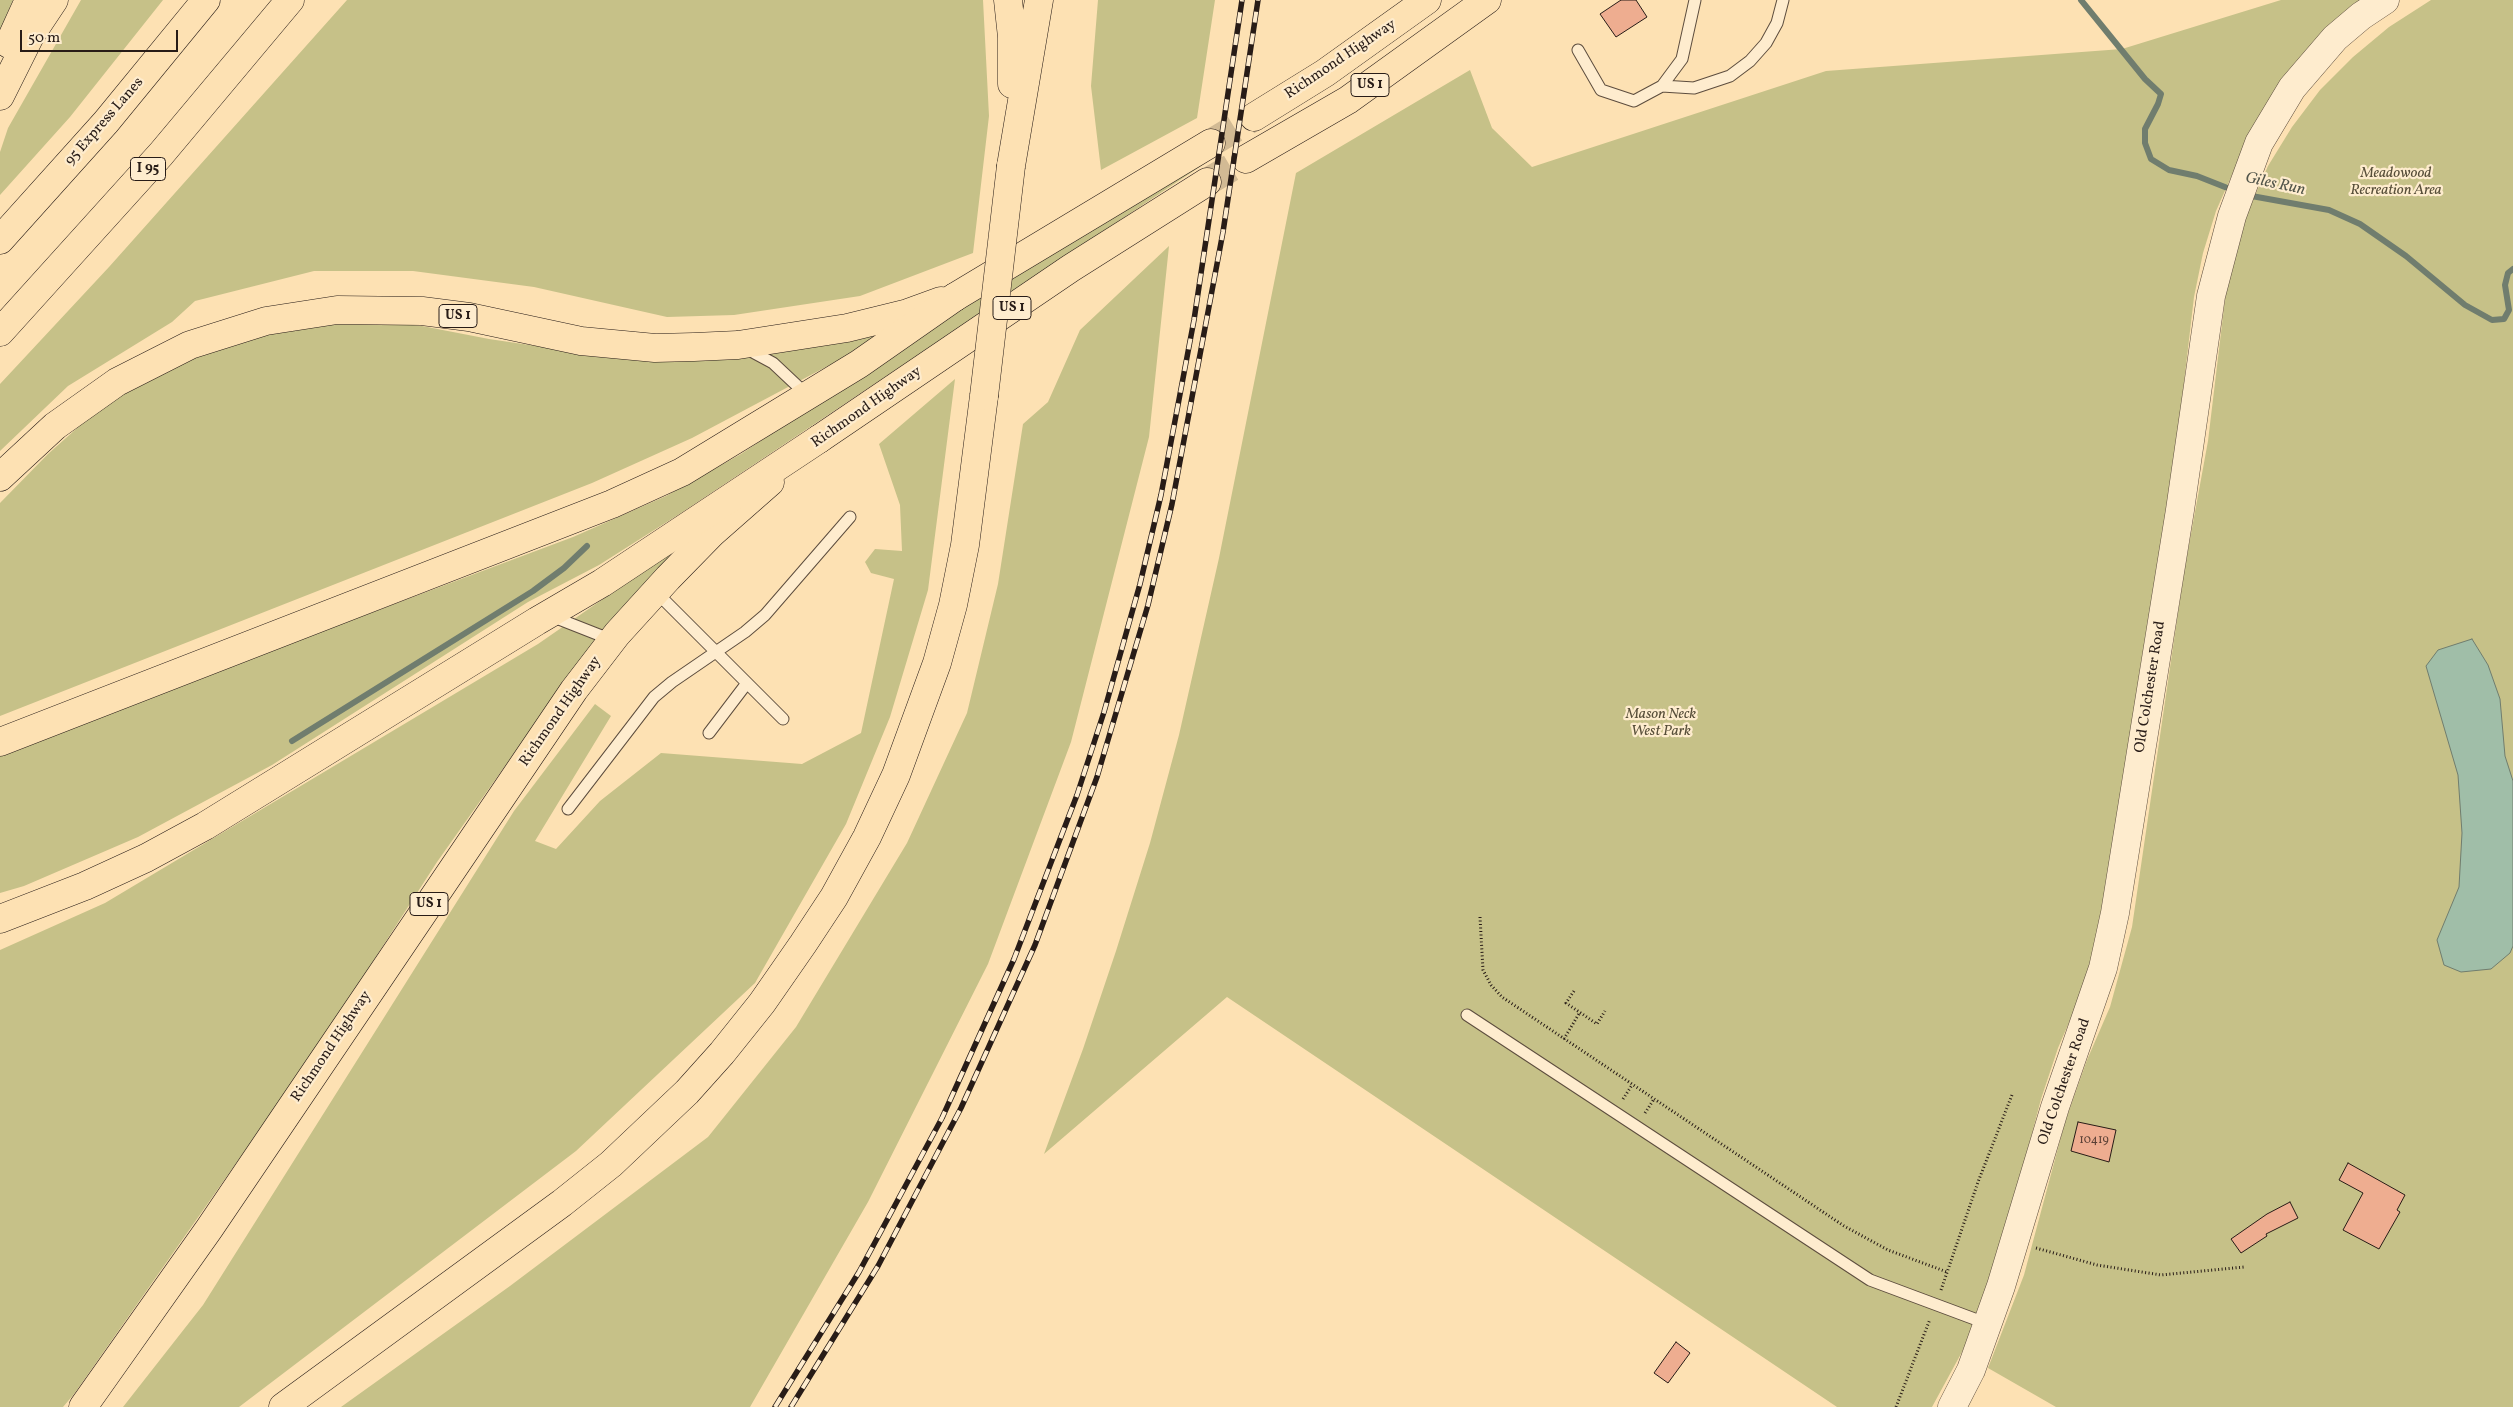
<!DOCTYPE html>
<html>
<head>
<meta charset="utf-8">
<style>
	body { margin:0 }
	#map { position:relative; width:2513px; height:1407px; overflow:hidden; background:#fde1b3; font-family:Vollkorn,serif }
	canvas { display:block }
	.scale { position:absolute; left:20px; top:30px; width:158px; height:22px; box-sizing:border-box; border:2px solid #281c17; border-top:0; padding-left:6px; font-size:15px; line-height:18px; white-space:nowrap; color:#281c17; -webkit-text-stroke:4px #feecce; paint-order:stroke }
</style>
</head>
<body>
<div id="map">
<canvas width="2513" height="1407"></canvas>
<div class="scale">50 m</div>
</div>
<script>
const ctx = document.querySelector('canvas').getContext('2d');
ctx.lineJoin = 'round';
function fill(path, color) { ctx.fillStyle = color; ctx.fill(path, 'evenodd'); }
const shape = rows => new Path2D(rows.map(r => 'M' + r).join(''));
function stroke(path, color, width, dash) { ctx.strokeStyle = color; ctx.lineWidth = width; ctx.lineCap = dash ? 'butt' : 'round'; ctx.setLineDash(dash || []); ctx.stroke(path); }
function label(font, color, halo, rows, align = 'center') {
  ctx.font = font + ' Vollkorn,serif'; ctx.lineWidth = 4.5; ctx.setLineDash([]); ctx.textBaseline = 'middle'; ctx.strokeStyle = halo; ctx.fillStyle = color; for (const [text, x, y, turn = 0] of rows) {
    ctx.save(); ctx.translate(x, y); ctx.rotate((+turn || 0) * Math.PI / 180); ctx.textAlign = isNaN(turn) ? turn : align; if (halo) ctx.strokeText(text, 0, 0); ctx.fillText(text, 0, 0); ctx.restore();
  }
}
const green = shape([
	[0,0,13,0,0,31],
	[81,0,163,0,70,117,0,195,0,152,8,128],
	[347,0,983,0,989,116,973,253,860,296,734,315,667,317,534,287,413,271,314,271,195,301,172,322,68,386,0,451,0,384,109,267],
	[1098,0,1215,0,1197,118,1101,170,1091,86],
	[2281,0,2363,0,2266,110,2239,159,2216,211,2203,253,2194,297,2175,459,2140,669,2112,875,2099,938,2083,990,2058,1048,2041,1099,2005,1236,1985,1298,1963,1350,1932,1407,1837,1407,1227,997,1044,1154,1083,1049,1116,951,1150,843,1179,735,1219,558,1296,173,1470,70,1492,128,1532,167,1826,71,2122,49],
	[2431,0,2513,0,2513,1407,2056,1407,1988,1368,2024,1275,2065,1122,2087,1060,2110,1007,2132,927,2184,572,2208,441,2226,291,2245,218,2268,166,2292,127,2320,90,2353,57,2389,27],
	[1208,155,1207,162,681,513,599,565,528,602,272,765,138,837,24,886,0,893,0,752,573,537,666,496,741,454,1035,258],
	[1169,246,1149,437,1071,742,988,964,868,1202,750,1407,341,1407,510,1286,708,1137,796,1027,907,843,967,713,998,584,1023,424,1048,402,1080,330],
	[365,320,422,326,489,339,597,355,890,328,839,360,692,438,592,483,0,716,0,503,48,454,94,413,152,376,222,345,298,326],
	[955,379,928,590,890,717,846,824,755,983,576,1151,239,1407,123,1407,203,1305,514,811,595,704,611,716,535,841,556,849,600,801,661,753,802,764,861,733,894,579,871,573,865,562,875,549,902,551,900,505,879,444],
	[707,527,551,701,437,862,319,1045,74,1394,63,1407,0,1407,0,950,105,903,538,644]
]);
const water = shape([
	[2472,639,2488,665,2500,699,2505,756,2513,781,2513,946,2510,953,2491,969,2461,972,2444,965,2437,940,2459,887,2462,833,2458,775,2426,666,2438,650,2472,639]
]);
const stream = shape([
	[2081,0,2145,79,2161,94,2158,104,2145,129,2145,143,2151,159,2169,170,2197,176,2235,191],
	[2246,195,2329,210,2360,224,2406,256,2465,305,2492,320,2504,319,2509,310,2505,285,2508,273,2513,269],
	[292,741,533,591,564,568,587,546]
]);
const building = shape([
	[1621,0,1636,0,1647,17,1616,37,1600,14,1621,0],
	[2078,1122,2116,1130,2109,1162,2071,1151,2078,1122],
	[2348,1163,2405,1195,2397,1210,2400,1212,2379,1249,2343,1230,2363,1193,2339,1180,2348,1163],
	[2290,1202,2298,1218,2266,1234,2267,1236,2241,1253,2231,1239,2267,1214,2290,1202],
	[1676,1342,1690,1353,1668,1383,1654,1373,1676,1342]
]);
const trunkTunnel = shape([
	[1211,143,1254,117],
	[1207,182,1246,159]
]);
const path = shape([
	[1480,917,1483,970,1491,985,1502,997,1844,1226,1888,1250,1947,1272],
	[1574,991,1566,1003,1597,1024,1605,1011],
	[1564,1039,1580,1012],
	[1623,1099,1632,1085],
	[1645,1113,1654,1099],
	[2036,1248,2097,1265,2161,1275,2244,1267],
	[1941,1290,1978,1182,2012,1095],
	[1896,1407,1930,1319]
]);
const service = shape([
	[1578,50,1601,90,1634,101,1662,86,1682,59,1695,0],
	[1662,86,1694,88,1730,76,1750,61,1766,43,1777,23,1783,0],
	[747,349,773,363,807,395],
	[656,592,783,719],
	[551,616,612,640],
	[709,733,747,683],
	[568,809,654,697,672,682,745,632,765,615,850,517],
	[1467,1015,1870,1280,1988,1324]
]);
const tertiary = shape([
	[1952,1407,1971,1370,2001,1286,2055,1107,2103,968,2115,913,2180,510,2211,296,2232,216,2259,143,2292,88,2335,38,2361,16,2385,0]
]);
const primary = shape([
	[0,477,55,426,117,382,190,345,266,321,337,310,422,311,469,317,581,341,655,348,694,347,738,345,847,328,908,313,941,301],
	[83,1407,209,1229,574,690,617,634,668,578,712,533,770,482]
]);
const trunk = shape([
	[1254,117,1325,73,1427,0],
	[1246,159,1348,100,1487,0],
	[955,297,1211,143],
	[819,439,1071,268,1207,182]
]);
const motorway = shape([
	[1008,0,1012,37,1012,84],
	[9,44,29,0],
	[0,96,30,36,54,0],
	[1011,166,1039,0],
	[0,240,106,122,206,0],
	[0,332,161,154,290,0],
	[0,742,612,504,682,472,859,364,955,297],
	[0,919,85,886,146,858,205,826,537,621,602,583,819,439],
	[283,1407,562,1203,611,1164,687,1092,722,1053,762,1003,803,944,834,897,867,837,896,775,937,663,953,605,965,545,984,396]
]);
const rail = shape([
	[775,1407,859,1272,942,1118,1014,959,1077,795,1104,712,1140,584,1161,495,1194,320,1242,0],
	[791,1407,878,1266,961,1108,1035,945,1097,777,1148,605,1172,504,1223,232,1258,0]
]);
const motorwayBridge = shape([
	[984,396,1011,166]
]);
const numberNames = [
	["10419",2094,1141]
];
const shields = [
	[1370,85,38],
	[148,169,35],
	[1012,308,38],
	[458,316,38],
	[429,904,38]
];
const shieldNames = [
	["US 1",1370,85],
	["I 95",148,169],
	["US 1",1012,308],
	["US 1",458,316],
	["US 1",429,904]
];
const streetNames = [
	["Richmond Highway",1341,60,-34],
	["95 Express Lanes",105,122,-49],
	["Richmond Highway",867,408,-35],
	["Old Colchester Road",2151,687,-81],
	["Richmond Highway",561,712,-55],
	["Richmond Highway",332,1047,-56],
	["Old Colchester Road",2065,1082,-71]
];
const parkNames = [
	["Meadowood",2396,174],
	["Recreation Area",2396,191],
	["Mason Neck",1661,715],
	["West Park",1661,732]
];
const waterNames = [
	["Giles Run",2275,185,12]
];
fill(green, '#c6c188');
fill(water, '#a0bea8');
stroke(water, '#707d6e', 1);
stroke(stream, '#707d6e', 6);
fill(building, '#eead90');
stroke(building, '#281c17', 1);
stroke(trunkTunnel, '#d2ba94', 28, [28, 14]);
stroke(service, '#5d4d3e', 13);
stroke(tertiary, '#5d4d3e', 29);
stroke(primary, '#281c17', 29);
stroke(trunk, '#281c17', 29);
stroke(motorway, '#281c17', 29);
stroke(path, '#281c17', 3, [1, 2.5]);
stroke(service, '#feecce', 11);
stroke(tertiary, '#feecce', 28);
stroke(primary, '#fde1b3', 28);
stroke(trunk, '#fde1b3', 28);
stroke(motorway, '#fde1b3', 28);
stroke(rail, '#281c17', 5.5);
stroke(rail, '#feecce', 4, [11]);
stroke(motorwayBridge, '#281c17', 29, []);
stroke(motorwayBridge, '#fde1b3', 28);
label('12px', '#5a4035', null, numberNames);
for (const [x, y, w] of shields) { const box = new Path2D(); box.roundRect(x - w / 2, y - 11.5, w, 23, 4); ctx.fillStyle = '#feecce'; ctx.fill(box); stroke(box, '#281c17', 1); }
label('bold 14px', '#281c17', null, shieldNames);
label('15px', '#281c17', '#feecce', streetNames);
label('italic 15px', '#574e39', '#feecce', parkNames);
label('italic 16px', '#52554a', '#feecce', waterNames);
</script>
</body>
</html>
